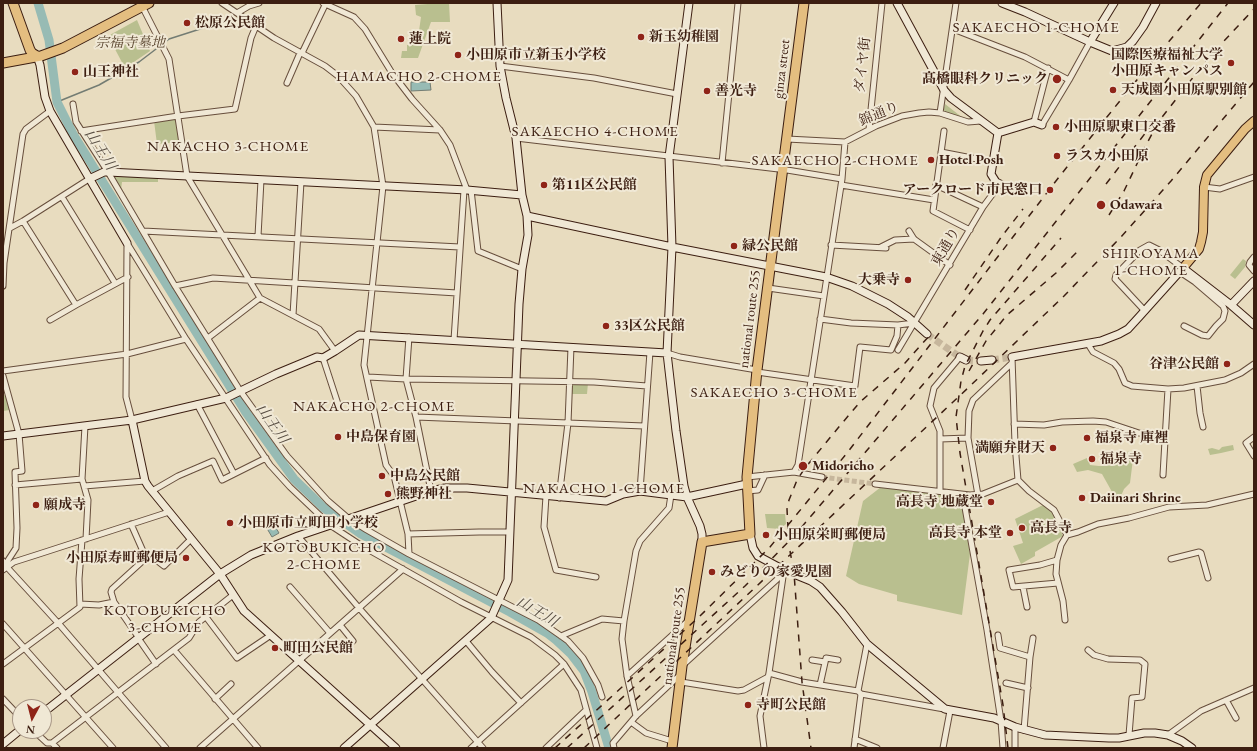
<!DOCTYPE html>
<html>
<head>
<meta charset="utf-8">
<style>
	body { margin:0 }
	#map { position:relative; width:1257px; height:751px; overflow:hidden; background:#e8dcbf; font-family:"EB Garamond",serif }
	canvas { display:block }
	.frame { position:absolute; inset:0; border:4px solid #3c1e11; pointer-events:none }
	.north { position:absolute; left:12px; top:699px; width:40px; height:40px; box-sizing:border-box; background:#f0e8d5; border:1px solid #a89787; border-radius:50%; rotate:187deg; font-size:11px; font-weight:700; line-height:16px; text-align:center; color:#3c1e11 }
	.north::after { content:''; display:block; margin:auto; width:14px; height:18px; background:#8f2418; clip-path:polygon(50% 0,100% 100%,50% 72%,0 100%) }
</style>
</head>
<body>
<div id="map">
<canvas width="1257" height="751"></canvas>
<div class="frame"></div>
<div class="north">N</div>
</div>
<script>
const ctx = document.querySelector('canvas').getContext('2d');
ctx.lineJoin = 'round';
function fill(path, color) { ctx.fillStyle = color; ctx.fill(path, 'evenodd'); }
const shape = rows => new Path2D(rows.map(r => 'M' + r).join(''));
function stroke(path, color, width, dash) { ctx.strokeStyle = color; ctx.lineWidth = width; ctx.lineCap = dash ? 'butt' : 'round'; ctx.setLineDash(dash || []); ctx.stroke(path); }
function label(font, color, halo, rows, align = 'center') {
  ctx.font = font + ' "EB Garamond","Noto Serif JP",serif'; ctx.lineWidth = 4; ctx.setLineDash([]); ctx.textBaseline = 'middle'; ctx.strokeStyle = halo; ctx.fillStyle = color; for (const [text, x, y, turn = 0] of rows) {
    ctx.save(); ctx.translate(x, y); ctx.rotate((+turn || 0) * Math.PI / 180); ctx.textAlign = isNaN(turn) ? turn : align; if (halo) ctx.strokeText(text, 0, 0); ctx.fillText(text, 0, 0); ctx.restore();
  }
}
const green = shape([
	[440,3,449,3,450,22,431,22,418,58,401,58,402,51,407,51,407,45,417,45,421,17,416,15,415,5],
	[137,20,150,51,125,68,108,36],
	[945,104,963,118,943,112],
	[176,118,180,142,157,144,154,121],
	[112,174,158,177,158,182,122,182,121,190],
	[1243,259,1246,261,1245,267,1235,279,1230,275],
	[571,383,588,383,587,394,571,394],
	[5,395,10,410,3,411,3,396],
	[1233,445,1234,450,1221,453,1210,455,1208,449,1212,448,1219,450,1222,447],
	[1134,451,1130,483,1124,489,1121,496,1116,499,1102,474,1088,470,1077,472,1073,464,1087,458,1090,465,1099,466,1116,465,1117,453],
	[881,487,959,496,962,503,970,554,962,615,897,601,897,595,859,584,846,576,863,501],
	[1043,505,1051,511,1058,521,1063,536,1035,552,1035,556,1021,564,1013,546,1023,543,1015,519],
	[765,514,785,514,786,524,780,529,767,528]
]);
const water = shape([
	[411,82,430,82,431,90,411,91,411,82],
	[269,516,279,533,272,537,262,520,269,516]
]);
const stream = shape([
	[163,44,169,39,222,22,233,16],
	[57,102,99,85,139,62,160,46]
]);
const river = shape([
	[38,3,49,40,57,102,73,134,245,411,294,479,324,508,361,534,510,612,547,633,556,640,571,654,584,671,592,692,609,748]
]);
const streetTunnel = shape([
	[977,159,988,161],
	[822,477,875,484]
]);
const secondaryTunnel = shape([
	[927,334,960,357],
	[966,360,981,361],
	[992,360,1012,357]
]);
const street = shape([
	[222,3,274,38,325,66,338,76,356,96,374,127,383,186,364,365,386,465,394,476,408,534,409,554,538,620,561,636,568,641,583,658,598,685,602,697],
	[323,3,354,17,365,29,392,73,412,99,440,130,450,145,467,190],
	[142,6,169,59,187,176,260,298,319,329,335,351],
	[237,13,249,6,259,3],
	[953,29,1025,57,1069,80],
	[302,53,326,3],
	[500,66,594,78,677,94],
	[287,83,300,53],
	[73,104,76,122,108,172,175,286,241,392,287,456,328,501,349,519,367,530,409,554],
	[940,113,956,3],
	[1034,122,1048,68],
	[1042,125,1069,80,1090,42],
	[374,127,440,130],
	[869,129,882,3],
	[81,131,178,116,235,109,251,38,256,26],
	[944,131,933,211,970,230],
	[516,138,787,170,842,179,798,465,794,472],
	[787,139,845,142,876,126,902,116,919,113,929,112,940,113,968,122,981,121],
	[941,152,977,159],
	[722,163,738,3],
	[842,179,845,142],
	[841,185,934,200],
	[936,185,983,207],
	[1204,187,1220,189,1254,177],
	[471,190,478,251,522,269],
	[62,197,115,283],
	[23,221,76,305,128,277],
	[10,228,23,221,89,179],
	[143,231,460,247],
	[909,231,914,239,950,265],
	[258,236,261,180],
	[127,243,186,339,270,465,290,487,330,525,362,546,461,602,531,637,555,655,564,664,581,690,597,748],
	[127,244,126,397,132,420],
	[831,245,886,248],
	[881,247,895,240,914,239],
	[1254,257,1250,262,1249,265,1254,271],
	[1180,272,1195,282,1223,306,1225,311,1223,319,1216,326,1208,336,1202,335,1184,326],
	[3,286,4,263,23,134,26,129,50,111],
	[175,286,213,278,457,293],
	[768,288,824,296],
	[1145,311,1117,281,1115,279,1116,275,1140,250,1149,245,1159,250,1183,268],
	[293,315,301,182],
	[820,319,851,323,898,325,914,323],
	[50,320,76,305],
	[409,337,406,379,416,417,431,491],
	[208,338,260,298],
	[454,340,464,190],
	[1088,344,1093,352,1114,363,1119,369,1125,383,1132,386,1168,389,1184,388,1225,380,1241,373,1254,364],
	[898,350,983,207,1000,184],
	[667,353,680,357,757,370],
	[1012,357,1015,444,1018,480,1029,491,1054,510,1067,535],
	[323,358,338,404],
	[3,371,127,354,186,339],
	[757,372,855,386,860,347,891,350,897,336,898,325],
	[3,376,19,434,22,471,15,472,17,528,16,548,5,565],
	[368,377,406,379,594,382,647,386],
	[1197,386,1200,413,1203,427],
	[197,404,234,474,266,458],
	[416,417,644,426],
	[1014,424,1044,425,1062,422,1093,421,1106,422,1139,433,1165,435],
	[85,426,82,479,88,500,86,539],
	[1254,437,1246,443,1254,456],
	[940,439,968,438],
	[1163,475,1168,389],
	[747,477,794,472,822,477],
	[875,484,970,495,983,494,1018,480],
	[15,485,82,479],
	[84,486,145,481],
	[152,491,178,476,213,461,222,480,234,474],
	[640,491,650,352],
	[747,491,758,490,765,475],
	[940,491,940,431,930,406,934,388,960,357],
	[961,494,964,502,987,630,1001,721,1003,748],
	[978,495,968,438,969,411,973,400,1012,363],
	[546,496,544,527,556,570,596,577],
	[559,498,568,423,571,347],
	[131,524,146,558,112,589,111,592,114,602,139,638],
	[408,534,479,532,510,532],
	[298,536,359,608,483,748],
	[146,558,151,556,164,566,191,539],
	[1171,559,1199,552,1201,553,1208,578],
	[1057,560,1040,565,1009,570,1013,587,1058,583],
	[3,561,5,565,59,624,166,748],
	[3,570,14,562,36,555,169,512],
	[290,587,330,633],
	[1023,587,1027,607],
	[80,604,99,605,114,602],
	[206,617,237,658,271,635],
	[1065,620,1063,601,1056,574,1057,560,1061,545,1067,535,1078,532,1098,524,1129,518,1169,507,1207,505,1254,494],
	[3,624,113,748],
	[340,625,353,641],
	[998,635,1000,648,1030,657],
	[561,636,602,619,624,621],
	[138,638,156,664],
	[466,641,492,672,521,703],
	[174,650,258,748],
	[1088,650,1094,655,1108,659,1140,660,1145,664,1142,697,1132,698,1129,735],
	[812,660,825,662],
	[3,664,80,607,79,579,82,540],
	[683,665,783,574],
	[769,673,802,682,858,691,861,694,944,709],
	[627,676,689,620],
	[681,682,738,691,744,690,768,677],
	[1006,683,1028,688],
	[820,685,826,658,838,660],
	[858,691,867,644],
	[3,699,20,717],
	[215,699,231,684],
	[1226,700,1236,718],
	[636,716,627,676,622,639,624,621,636,551,640,541,669,508,671,495],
	[631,722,646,733,672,741],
	[1015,727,1015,748],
	[1024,730,1030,657,1033,638],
	[34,731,47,743,52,743,57,748],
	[1168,735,1201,711,1254,688],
	[855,739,877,748],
	[52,743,189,638,199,622,233,595],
	[200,748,403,569],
	[471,748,564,664],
	[546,748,586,710],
	[614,748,613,743,636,716,681,674],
	[764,748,760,716,769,673,784,570],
	[854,748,861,694],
	[943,748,950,711]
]);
const secondary = shape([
	[689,3,669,157,672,247,667,353,676,431,684,486,687,497,700,526,702,534,702,542],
	[897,3,944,90,951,98,998,133],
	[1002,3,1025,12,1090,42,1112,51,1127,47,1133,41,1143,27,1156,3],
	[1090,42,1114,3],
	[37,56,40,65,45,97,50,111,127,243],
	[998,133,991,174,996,182,1000,184],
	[998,133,1034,122,1042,125],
	[89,179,104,172,108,172,467,190,522,195],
	[527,216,672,247,826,277,852,286,888,304,908,317,927,334],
	[1231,305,1254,281],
	[960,357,966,360],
	[1012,357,1101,341,1119,334,1128,329,1139,317,1183,268,1231,305,1254,325],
	[981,361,992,360],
	[132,420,145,481,148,486,220,574,244,611,396,748],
	[3,436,132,420,226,398,276,374,317,357,323,358,335,351,359,335,667,353],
	[750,534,753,548,758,556,784,570,811,581,820,587,842,612,867,644,945,709,994,718,1015,727,1045,735,1109,738,1119,738,1144,733,1155,733,1168,735,1182,741,1192,748],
	[44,712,220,574,251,555,298,536,431,491,445,488,467,488,606,501,623,494,640,491,687,497,747,484],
	[3,744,20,730],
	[344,748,491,618,508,580,519,304,522,269,528,235,527,216,522,195,516,138,506,98,500,66,497,3]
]);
const primary = shape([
	[1183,268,1199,249,1201,242,1203,232,1204,187,1207,175,1245,129,1254,121]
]);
const highway = shape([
	[13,3,30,50,32,53,37,56],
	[3,63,41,56,63,48,149,3],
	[672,748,682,666,702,542,750,534,747,477,757,370,804,3]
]);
const rail = shape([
	[1106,184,1150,127],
	[1109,215,1124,191,1145,147,1159,121,1209,57,1254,9],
	[965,290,1002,236,1023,209],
	[969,371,986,341,1007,315,1056,273,1077,252],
	[788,529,787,509,789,500,797,480,805,468,838,428,860,402,905,363,930,335],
	[790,551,794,573,802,682,811,748],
	[555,748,699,617,770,547,847,453,1059,177,1131,87,1201,3],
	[567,748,745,586,794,536,983,314,1228,3],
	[584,748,969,387,1064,296,1121,237,1171,181,1254,82],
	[1008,748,1003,705,960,453,956,417,961,381,965,366,983,331,990,320,1061,238]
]);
const markers = [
	[187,23,4,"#8f2418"],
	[641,37,4,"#8f2418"],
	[401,39,4,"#8f2418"],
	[458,55,4,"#8f2418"],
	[1231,63,4,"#8f2418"],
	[75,72,4,"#8f2418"],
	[1057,79,5,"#8f2418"],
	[1113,90,4,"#8f2418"],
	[707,91,4,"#8f2418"],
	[1056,127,4,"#8f2418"],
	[1057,156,4,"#8f2418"],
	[931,160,4,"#8f2418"],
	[544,185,4,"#8f2418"],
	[1050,190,4,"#8f2418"],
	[1101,205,5,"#8f2418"],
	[734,246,4,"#8f2418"],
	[908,280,4,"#8f2418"],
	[606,326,4,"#8f2418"],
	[1227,364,4,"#8f2418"],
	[338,437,4,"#8f2418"],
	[1087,438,4,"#8f2418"],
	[1053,448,4,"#8f2418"],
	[1092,459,4,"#8f2418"],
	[803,466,5,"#8f2418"],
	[382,476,4,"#8f2418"],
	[388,494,4,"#8f2418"],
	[1082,498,4,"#8f2418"],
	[991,502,4,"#8f2418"],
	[36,505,4,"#8f2418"],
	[230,523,4,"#8f2418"],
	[1022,528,4,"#8f2418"],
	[1010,533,4,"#8f2418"],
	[766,535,4,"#8f2418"],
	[186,558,4,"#8f2418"],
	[712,572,4,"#8f2418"],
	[275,648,4,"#8f2418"],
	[748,705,4,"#8f2418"]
];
const poiNames = [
	["松原公民館",195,23],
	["新玉幼稚園",649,37],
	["蓮上院",409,39],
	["小田原市立新玉小学校",466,55],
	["国際医療福祉大学",1223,55,"right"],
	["小田原キャンパス",1223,71,"right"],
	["山王神社",83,72],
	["髙橋眼科クリニック",1048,79,"right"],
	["天成園小田原駅別館",1121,90],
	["善光寺",715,91],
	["小田原駅東口交番",1064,127],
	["ラスカ小田原",1065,156],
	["Hotel Posh",939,160],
	["第11区公民館",552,185],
	["アークロード市民窓口",1042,190,"right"],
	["Odawara",1110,205],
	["緑公民館",742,246],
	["大乗寺",900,280,"right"],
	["33区公民館",614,326],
	["谷津公民館",1219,364,"right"],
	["中島保育園",346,437],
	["福泉寺 庫裡",1095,438],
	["満願弁財天",1045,448,"right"],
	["福泉寺",1100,459],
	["Midoricho",812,466],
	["中島公民館",390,476],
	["熊野神社",396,494],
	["Daiinari Shrine",1090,498],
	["高長寺 地蔵堂",983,502,"right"],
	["願成寺",44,505],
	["小田原市立町田小学校",238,523],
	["高長寺",1030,528],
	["高長寺 本堂",1002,533,"right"],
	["小田原栄町郵便局",774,535],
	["小田原寿町郵便局",178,558,"right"],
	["みどりの家愛児園",720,572],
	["町田公民館",283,648],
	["寺町公民館",756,705]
];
const parkNames = [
	["宗福寺墓地",130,43]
];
const streetNames = [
	["ダイヤ街",863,65,-84],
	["ginza street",782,69,-83],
	["錦通り",879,114,-22],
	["東通り",946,247,-60],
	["national route 255",750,319,-83],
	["national route 255",674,636,-82]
];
const neighbourhoodNames = [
	["SAKAECHO 1-CHOME",1036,28],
	["HAMACHO 2-CHOME",419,77],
	["SAKAECHO 4-CHOME",595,132],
	["NAKACHO 3-CHOME",228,147],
	["SAKAECHO 2-CHOME",835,161],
	["SHIROYAMA",1151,254],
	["1-CHOME",1151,271],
	["SAKAECHO 3-CHOME",774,393],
	["NAKACHO 2-CHOME",374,407],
	["NAKACHO 1-CHOME",604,489],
	["KOTOBUKICHO",324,548],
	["2-CHOME",324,565],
	["KOTOBUKICHO",165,611],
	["3-CHOME",165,628]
];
const waterNames = [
	["山王川",100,150,58],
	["山王川",272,424,55],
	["山王川",537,612,31]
];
fill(green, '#b9bf8f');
fill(water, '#97bbb4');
stroke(water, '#737c73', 1);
stroke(stream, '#737c73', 1.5);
stroke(river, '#97bbb4', 9);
stroke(streetTunnel, '#c6b69c', 5, [5, 2.5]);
stroke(secondaryTunnel, '#c6b69c', 7, [7, 3.5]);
stroke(street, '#674e3c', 7);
stroke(secondary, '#3c1e11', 9);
stroke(primary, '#3c1e11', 10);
stroke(highway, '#3c1e11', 11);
stroke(street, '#f0e8d5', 5);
stroke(secondary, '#f0e8d5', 7);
stroke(primary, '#e4be80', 8);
stroke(highway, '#e4be80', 9);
stroke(rail, '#3c1e11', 1.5, [7, 7]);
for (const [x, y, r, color] of markers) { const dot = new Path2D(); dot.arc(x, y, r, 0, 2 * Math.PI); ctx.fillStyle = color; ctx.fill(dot); stroke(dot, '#f0e8d5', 1.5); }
label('bold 14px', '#3c1e11', '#f0e8d5', poiNames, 'left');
label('italic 14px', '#5b4630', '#f0e8d5', parkNames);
label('14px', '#3c1e11', '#f0e8d5', streetNames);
ctx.letterSpacing = '1px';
label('15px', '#3c1e11', '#f0e8d5', neighbourhoodNames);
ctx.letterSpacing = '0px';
label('italic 15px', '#574d42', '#f0e8d5', waterNames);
</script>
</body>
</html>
